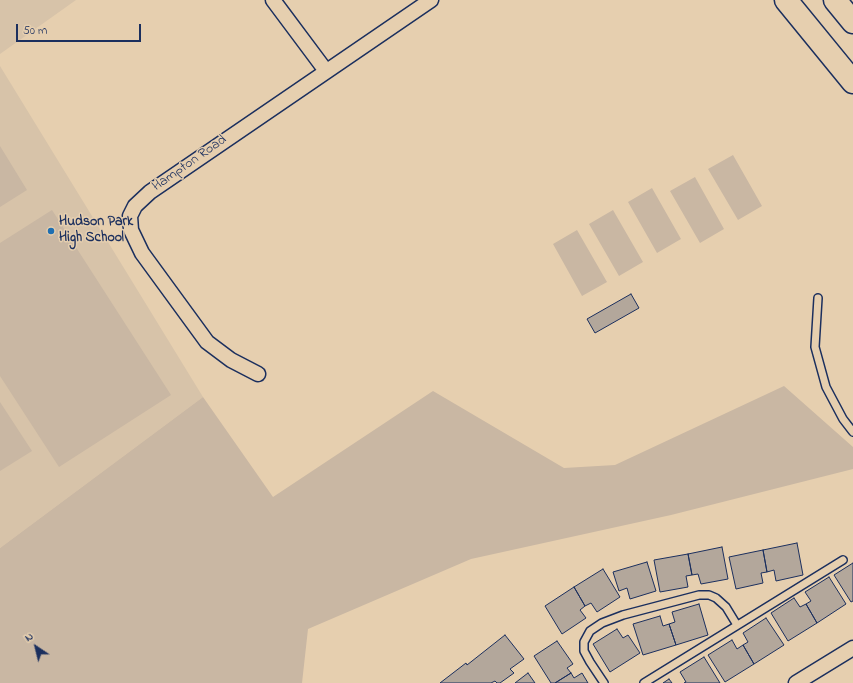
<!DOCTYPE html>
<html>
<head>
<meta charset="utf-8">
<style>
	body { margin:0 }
	#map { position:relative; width:853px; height:683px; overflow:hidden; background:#e6cfaf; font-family:"Indie Flower",sans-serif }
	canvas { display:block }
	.north { position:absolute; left:16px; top:627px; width:40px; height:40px; -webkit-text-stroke:3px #e6cfaf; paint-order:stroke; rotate:325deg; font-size:11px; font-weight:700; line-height:16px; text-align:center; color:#1b2f5e }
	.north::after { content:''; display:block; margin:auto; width:14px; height:18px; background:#1b2f5e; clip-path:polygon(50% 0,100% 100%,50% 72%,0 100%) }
	.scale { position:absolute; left:16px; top:24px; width:125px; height:18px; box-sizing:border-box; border:2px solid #1b2f5e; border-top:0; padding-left:5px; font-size:12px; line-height:14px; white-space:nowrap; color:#1b2f5e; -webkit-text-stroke:3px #e6cfaf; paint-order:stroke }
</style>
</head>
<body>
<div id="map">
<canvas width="853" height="683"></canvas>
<div class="north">N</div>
<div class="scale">50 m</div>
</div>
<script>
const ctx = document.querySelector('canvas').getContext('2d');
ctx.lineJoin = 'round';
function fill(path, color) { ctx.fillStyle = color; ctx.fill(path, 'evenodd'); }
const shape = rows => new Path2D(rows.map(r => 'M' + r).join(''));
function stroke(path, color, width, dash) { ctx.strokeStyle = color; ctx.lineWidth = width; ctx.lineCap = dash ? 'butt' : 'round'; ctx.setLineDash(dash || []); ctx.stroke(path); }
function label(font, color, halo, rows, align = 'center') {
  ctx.font = font + ' "Indie Flower",sans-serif'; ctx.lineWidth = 3; ctx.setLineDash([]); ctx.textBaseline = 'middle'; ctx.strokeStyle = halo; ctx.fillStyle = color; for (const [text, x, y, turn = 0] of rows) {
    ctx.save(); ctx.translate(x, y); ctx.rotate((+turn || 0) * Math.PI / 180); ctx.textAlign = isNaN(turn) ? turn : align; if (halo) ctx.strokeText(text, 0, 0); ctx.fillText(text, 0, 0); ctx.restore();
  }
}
const built = shape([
	[0,0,76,0,0,54],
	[0,66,203,397,0,548]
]);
const green = shape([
	[0,146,27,190,0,207],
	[733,155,762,206,738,220,708,169],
	[695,177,724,229,700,243,670,191],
	[652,188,681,239,657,253,628,202],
	[52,210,171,395,59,467,0,376,0,243],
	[613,210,643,262,619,276,589,224],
	[577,230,607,282,582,296,553,244],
	[784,386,853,447,853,469,671,515,471,559,308,629,302,683,0,683,0,548,203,397,273,497,433,391,564,468,615,465],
	[0,402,32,451,0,471]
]);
const building = shape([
	[631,294,639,308,595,333,587,319,631,294],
	[797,543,803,575,776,581,774,570,767,572,763,550,797,543],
	[722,547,728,579,701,584,698,574,692,575,688,554,722,547],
	[763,550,767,572,761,573,763,583,736,589,729,557,763,550],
	[688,554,692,575,686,576,688,587,660,592,654,560,688,554],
	[647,562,656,591,630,599,627,588,619,591,613,572,647,562],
	[853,563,853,601,851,602,834,575,853,563],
	[603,569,620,597,597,612,591,603,585,606,574,587,603,569],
	[829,577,846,604,817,623,806,604,811,601,805,592,829,577],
	[574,587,585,606,580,610,586,618,562,634,545,606,574,587],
	[794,598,800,607,806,604,817,623,788,641,771,613,794,598],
	[699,604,708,635,676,645,669,624,675,622,672,612,699,604],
	[660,616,663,626,669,624,676,645,643,655,633,624,660,616],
	[766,618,784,645,754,664,743,645,748,642,743,633,766,618],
	[617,629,623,638,628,635,640,653,610,672,593,644,617,629],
	[505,635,524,659,510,669,514,673,500,683,497,683,495,681,491,683,440,683,466,663,467,665,505,635],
	[732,640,737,649,743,645,754,664,725,682,708,655,732,640],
	[557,641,573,664,567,668,571,673,555,683,551,683,534,656,557,641],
	[704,657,720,683,684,683,686,682,680,672,704,657],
	[528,673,535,683,515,683,528,673],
	[571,673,574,678,582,673,588,683,555,683,571,673],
	[669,679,672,683,663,683,669,679]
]);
const service = shape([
	[818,298,815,347,826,387,843,419,853,432],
	[604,683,590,662,584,651,584,642,590,631,602,623,623,615,699,595,709,595,716,598,726,607,737,625],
	[644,683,843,560]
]);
const minor = shape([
	[273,0,326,71],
	[258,374,231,360,207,342,142,253,131,230,130,216,135,206,150,192,431,0],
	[796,683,853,648]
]);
const trunk = shape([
	[786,0,853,82],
	[835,0,853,22]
]);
const markers = [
	[51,231,4,"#1f6fb2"]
];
const streetNames = [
	["Hampton Road",190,164,-35]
];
const poiNames = [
	["Hudson Park",59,223],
	["High School",59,239]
];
fill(built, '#d7c3a9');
fill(green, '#c9b7a3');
fill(building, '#b3a79b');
stroke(building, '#1b2f5e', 1);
stroke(service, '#1b2f5e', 10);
stroke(minor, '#1b2f5e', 17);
stroke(trunk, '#1b2f5e', 25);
stroke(service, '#e6cfaf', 7);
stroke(minor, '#e6cfaf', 14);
stroke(trunk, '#e6cfaf', 22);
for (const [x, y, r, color] of markers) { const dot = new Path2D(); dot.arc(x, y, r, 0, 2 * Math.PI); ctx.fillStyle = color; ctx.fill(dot); stroke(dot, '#e6cfaf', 1.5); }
label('14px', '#1b2f5e', '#e6cfaf', streetNames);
label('bold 14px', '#1b2f5e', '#e6cfaf', poiNames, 'left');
</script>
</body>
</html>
